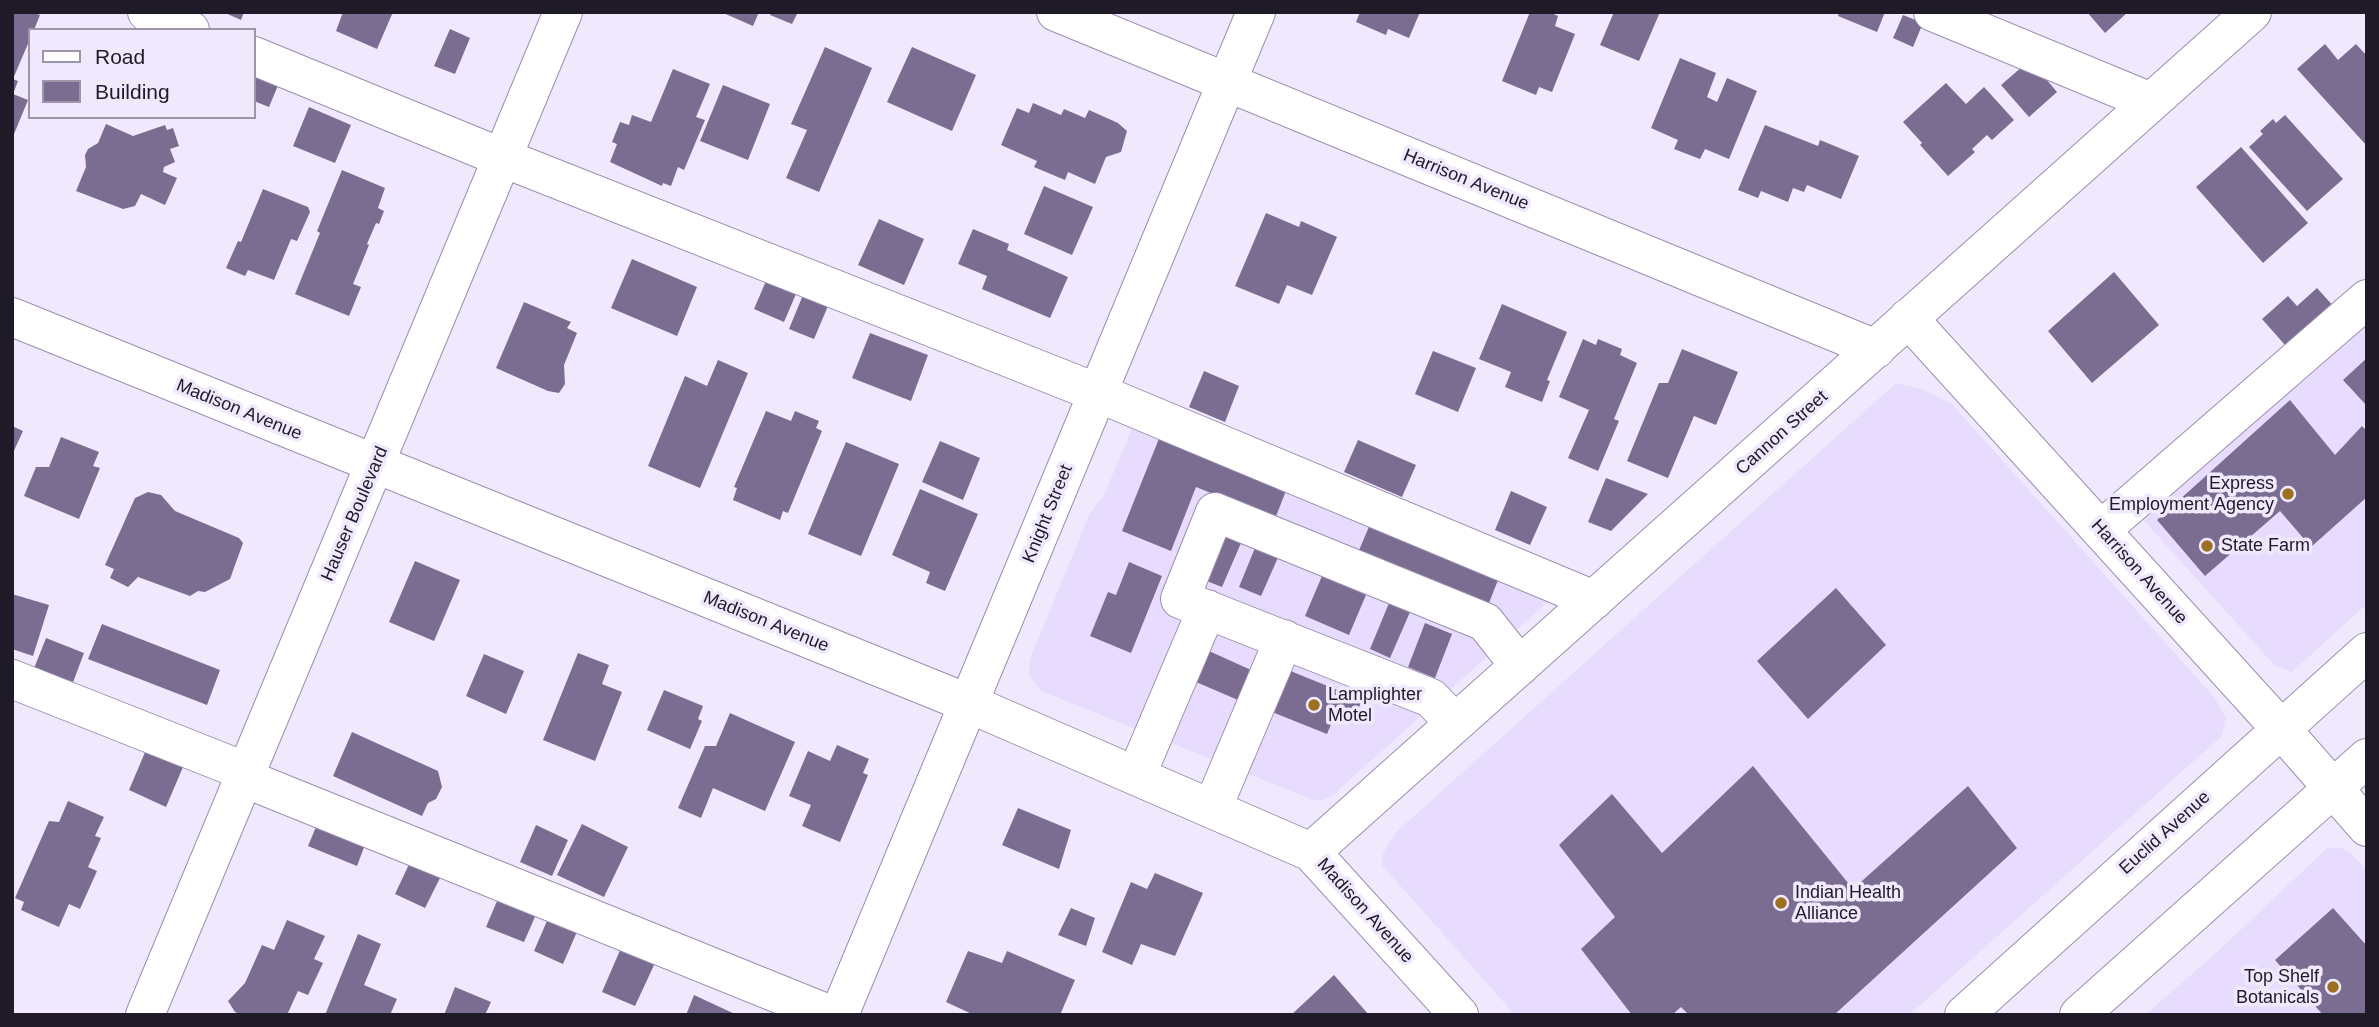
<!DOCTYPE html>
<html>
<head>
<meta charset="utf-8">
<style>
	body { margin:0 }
	#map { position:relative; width:2379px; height:1027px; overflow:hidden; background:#f0e9fe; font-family:Arial,sans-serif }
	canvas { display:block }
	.frame { position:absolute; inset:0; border:14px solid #1f1a27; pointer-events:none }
	.legend { position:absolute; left:28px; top:28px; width:228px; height:91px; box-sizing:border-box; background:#f0e9fe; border:2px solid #9c96a8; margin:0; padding:9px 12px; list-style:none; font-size:21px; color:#1f1a27 }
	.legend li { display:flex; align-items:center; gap:14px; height:35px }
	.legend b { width:35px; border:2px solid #9c96a8 }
</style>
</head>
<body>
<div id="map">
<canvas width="2379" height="1027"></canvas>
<div class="frame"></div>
<ul class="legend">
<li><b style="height:9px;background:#fff"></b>Road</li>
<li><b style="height:19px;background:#7b6d92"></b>Building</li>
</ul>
</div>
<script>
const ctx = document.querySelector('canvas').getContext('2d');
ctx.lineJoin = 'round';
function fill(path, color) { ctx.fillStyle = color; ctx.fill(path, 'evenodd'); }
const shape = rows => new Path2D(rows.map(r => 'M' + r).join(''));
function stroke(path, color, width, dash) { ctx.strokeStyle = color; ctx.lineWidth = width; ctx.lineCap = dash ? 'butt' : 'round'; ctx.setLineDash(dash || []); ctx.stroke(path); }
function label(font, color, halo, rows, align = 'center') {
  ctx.font = font + ' Arial,sans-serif'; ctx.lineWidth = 7; ctx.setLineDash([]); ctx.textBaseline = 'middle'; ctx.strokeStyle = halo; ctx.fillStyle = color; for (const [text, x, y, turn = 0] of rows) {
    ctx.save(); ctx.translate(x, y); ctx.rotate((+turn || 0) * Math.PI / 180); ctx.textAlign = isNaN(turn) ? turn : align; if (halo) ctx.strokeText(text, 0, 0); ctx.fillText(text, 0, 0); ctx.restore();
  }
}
const built = shape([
	[2367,299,2367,604,2292,672,2275,666,2130,505],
	[1896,383,1922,389,1951,403,2214,697,2226,717,2222,736,1909,1015,1515,1015,1381,864,1383,853,1396,832],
	[1140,410,1550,600,1332,796,1323,800,1313,800,1041,691,1030,677,1029,661,1090,513,1103,497],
	[2327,848,2342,848,2352,854,2367,871,2367,1015,2145,1015,2217,952]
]);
const building = shape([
	[12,12,32,12,40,15,34,30,30,30,30,39,13,79,18,81,13,94,28,100,12,139],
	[223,12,244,12,241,20],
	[343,12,393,12,377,49,336,31],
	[721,12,759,12,753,26],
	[771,12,798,12,792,24,770,15],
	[1360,12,1420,12,1409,38,1388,29,1386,35,1356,22],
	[1530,12,1549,12,1558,16,1555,26,1575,34,1552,92,1539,87,1536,95,1502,81],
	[1614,12,1660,12,1639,61,1600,45],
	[1839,12,1885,12,1877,32,1838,16],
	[2087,12,2128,12,2105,33],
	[1903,15,1923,23,1913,47,1893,38],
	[450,29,470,38,455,74,434,66],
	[2325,44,2338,60,2356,44,2367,56,2367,146,2297,69],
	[825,47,872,68,819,192,786,178,807,130,791,124],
	[912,47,976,75,952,131,887,102],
	[1680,58,1716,73,1707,97,1717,102,1727,78,1757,91,1729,159,1705,149,1700,159,1674,149,1678,140,1651,128],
	[254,59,284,71,269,107,254,101],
	[2030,60,2057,92,2029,117,2001,85],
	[673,69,710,84,696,117,705,120,684,170,678,167,671,186,663,183,662,186,610,162,617,144,612,142,620,122,629,125,632,115,651,122],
	[1946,83,1966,104,1984,87,2014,120,1992,140,1987,135,1972,149,1975,152,1948,176,1920,145,1922,143,1903,122],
	[723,85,770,104,748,160,700,141],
	[1033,103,1061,115,1064,109,1085,118,1089,110,1118,123,1127,131,1121,152,1106,157,1095,184,1068,172,1065,180,1034,167,1037,161,1001,145,1017,108,1029,113],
	[309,107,351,125,335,163,293,146],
	[2285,115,2343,179,2307,211,2249,147,2263,134,2260,131,2273,119,2276,123],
	[106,124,133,136,165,125,167,130,173,128,179,146,170,149,175,162,164,167,163,172,177,178,165,205,141,194,135,206,123,209,76,191,86,167,85,155,88,149,98,143],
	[1765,125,1818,146,1820,140,1859,156,1841,199,1807,185,1804,192,1793,188,1788,202,1761,191,1758,198,1738,190],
	[2241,147,2308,223,2263,263,2196,187],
	[342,170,385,188,378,208,384,211,379,224,376,223,367,244,369,245,353,284,361,287,349,316,295,294,320,233,317,231],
	[1044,186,1093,207,1072,255,1024,234],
	[263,189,308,207,310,212,297,241,291,239,274,280,248,270,245,276,226,268,238,241,241,242],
	[1266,213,1299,227,1301,221,1337,237,1312,295,1287,285,1279,304,1235,286],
	[879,219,924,239,904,285,858,265],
	[973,229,1009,244,1007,250,1068,277,1050,318,982,289,987,276,958,264],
	[632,259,697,287,677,336,611,308],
	[2114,272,2159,325,2092,383,2048,331],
	[769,274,799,287,784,322,754,309],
	[2317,288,2335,308,2313,328,2309,324,2285,345,2262,319,2288,296,2297,306],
	[803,295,828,306,814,339,789,329],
	[524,302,571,322,567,328,577,333,564,365,565,384,559,393,548,391,496,368],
	[1502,304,1567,332,1547,380,1550,381,1542,402,1505,387,1511,372,1479,359],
	[870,333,928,355,911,401,852,378],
	[1583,339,1596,345,1598,339,1622,349,1620,355,1637,363,1614,419,1619,421,1598,471,1568,458,1589,410,1559,397],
	[1682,349,1738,372,1716,425,1694,416,1668,478,1627,461,1659,383,1668,383],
	[1433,351,1476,368,1458,412,1415,394],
	[2367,358,2367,406,2343,380],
	[718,360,748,373,700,488,648,466,685,376,707,386],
	[1204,371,1239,386,1225,422,1189,407],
	[2290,400,2335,455,2362,426,2367,431,2367,497,2311,547,2280,511,2205,576,2157,520],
	[766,411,791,421,795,411,819,421,816,428,822,431,788,513,783,511,780,520,733,500,737,488,734,487],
	[12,426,23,431,12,455],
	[1160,436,1287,488,1275,519,1196,487,1171,551,1122,531],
	[61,437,99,452,93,466,100,468,79,519,24,496,36,467,49,467],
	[1358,440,1416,465,1402,497,1344,472],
	[940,441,980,458,963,500,922,482],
	[846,442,899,464,861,556,808,534],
	[1606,478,1648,494,1611,531,1588,522],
	[920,489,978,514,945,591,926,583,930,572,892,555],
	[1511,491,1547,507,1530,545,1495,530],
	[148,492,161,495,175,511,239,538,243,543,230,579,205,592,198,591,190,596,138,577,128,587,110,578,114,569,105,565,135,498],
	[1371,522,1500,575,1487,608,1357,555],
	[1218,534,1241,543,1222,587,1199,578],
	[1257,543,1280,553,1261,596,1239,587],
	[415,561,460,580,434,641,389,622],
	[1129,562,1162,576,1131,653,1090,636,1108,592,1116,595],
	[1322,576,1366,595,1349,635,1305,616],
	[1836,588,1886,645,1808,719,1757,661],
	[12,594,49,605,33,656,12,649],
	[1389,603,1410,612,1390,658,1370,649],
	[1425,623,1452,634,1435,678,1408,667],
	[102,624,220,670,207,705,88,659],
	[46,638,84,653,72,685,33,671],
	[1209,651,1251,670,1238,700,1196,682],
	[578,653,609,665,602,684,622,692,595,761,543,740],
	[484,654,524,671,506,714,466,696],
	[1283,668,1362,700,1352,724,1334,717,1327,734,1267,710],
	[664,690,703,706,698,719,702,721,690,749,647,730],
	[730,713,795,742,765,811,713,788,701,818,678,808,705,746,716,746],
	[352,732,438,771,442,787,436,799,428,803,422,816,333,776],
	[837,745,869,759,863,773,868,775,840,842,802,826,811,805,789,796,808,751,830,761],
	[146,750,183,767,166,807,129,790],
	[1753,766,1853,889,1968,786,2017,848,1834,1015,1689,1015,1681,1007,1672,1015,1632,1015,1581,949,1615,917,1559,845,1612,794,1662,853],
	[68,801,104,817,95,836,101,838,88,867,97,871,80,909,69,904,59,927,21,910,24,902,15,898,49,821,59,822],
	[1018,808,1071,830,1059,869,1002,845],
	[321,815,366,842,357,866,308,846],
	[582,824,628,847,604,897,557,875],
	[536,825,568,840,552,876,520,862],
	[412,858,443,872,425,908,395,894],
	[1155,873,1203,893,1175,956,1141,944,1132,965,1102,952,1131,882,1147,889],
	[503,887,541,903,524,942,486,927],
	[553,907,582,920,563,964,534,951],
	[1071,908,1095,918,1086,946,1058,935],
	[2333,908,2367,946,2367,1015,2323,1015,2275,960],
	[287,920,325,936,314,959,323,963,308,995,298,991,287,1015,242,1015,235,1012,228,1001,245,983,262,945,274,950],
	[358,934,381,944,364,985,397,999,390,1015,325,1015],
	[621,948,655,963,635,1006,602,992],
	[968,951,1002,963,1007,951,1075,980,1060,1015,974,1015,946,1002],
	[1334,975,1369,1015,1291,1015],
	[455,987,491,1002,485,1015,444,1015],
	[694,995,737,1015,686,1015]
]);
const minor = shape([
	[147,12,190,30],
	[1056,12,1876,349],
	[1933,12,2151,102],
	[254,56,503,158,1098,393,1594,600],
	[12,317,970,704,1311,852,1459,1015],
	[1908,318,2281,729,2367,827],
	[2101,530,2367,299],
	[12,679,247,772],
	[1455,723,1431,698,1180,599,1215,512,1485,622,1520,666],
	[1136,776,1207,609],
	[244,778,831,1015],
	[1212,809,1284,639],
	[1311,852,2252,12],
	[145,1015,563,12],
	[839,1015,1256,12]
]);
const highway = shape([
	[1964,1015,2367,652],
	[2079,1015,2367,758]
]);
const markers = [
	[2288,494,7,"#9d7021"],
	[2207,546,7,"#9d7021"],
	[1314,705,7,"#9d7021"],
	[1781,903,7,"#9d7021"],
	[2333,987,7,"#9d7021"]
];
const streetNames = [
	["Harrison Avenue",1466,180,22],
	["Madison Avenue",239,410,22],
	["Cannon Street",1782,433,-42],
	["Hauser Boulevard",355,514,-67],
	["Knight Street",1048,514,-68],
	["Harrison Avenue",2139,572,48],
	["Madison Avenue",766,622,22],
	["Euclid Avenue",2165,833,-42],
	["Madison Avenue",1365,911,48]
];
const poiNames = [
	["Express",2274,484,"right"],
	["Employment Agency",2274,505,"right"],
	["State Farm",2221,546],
	["Lamplighter",1328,695],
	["Motel",1328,716],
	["Indian Health",1795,893],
	["Alliance",1795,914],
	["Top Shelf",2319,977,"right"],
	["Botanicals",2319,998,"right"]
];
fill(built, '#e8dcfe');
fill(building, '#7b6d92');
stroke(minor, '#9a8faf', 40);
stroke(highway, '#9a8faf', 40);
stroke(minor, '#fff', 38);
stroke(highway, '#fff', 38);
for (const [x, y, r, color] of markers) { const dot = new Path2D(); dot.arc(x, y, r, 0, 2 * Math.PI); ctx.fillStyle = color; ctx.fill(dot); stroke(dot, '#f0e9fe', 2.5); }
label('18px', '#1f1a27', '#f0e9fe', streetNames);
label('18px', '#1f1a27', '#f0e9fe', poiNames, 'left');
</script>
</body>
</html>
